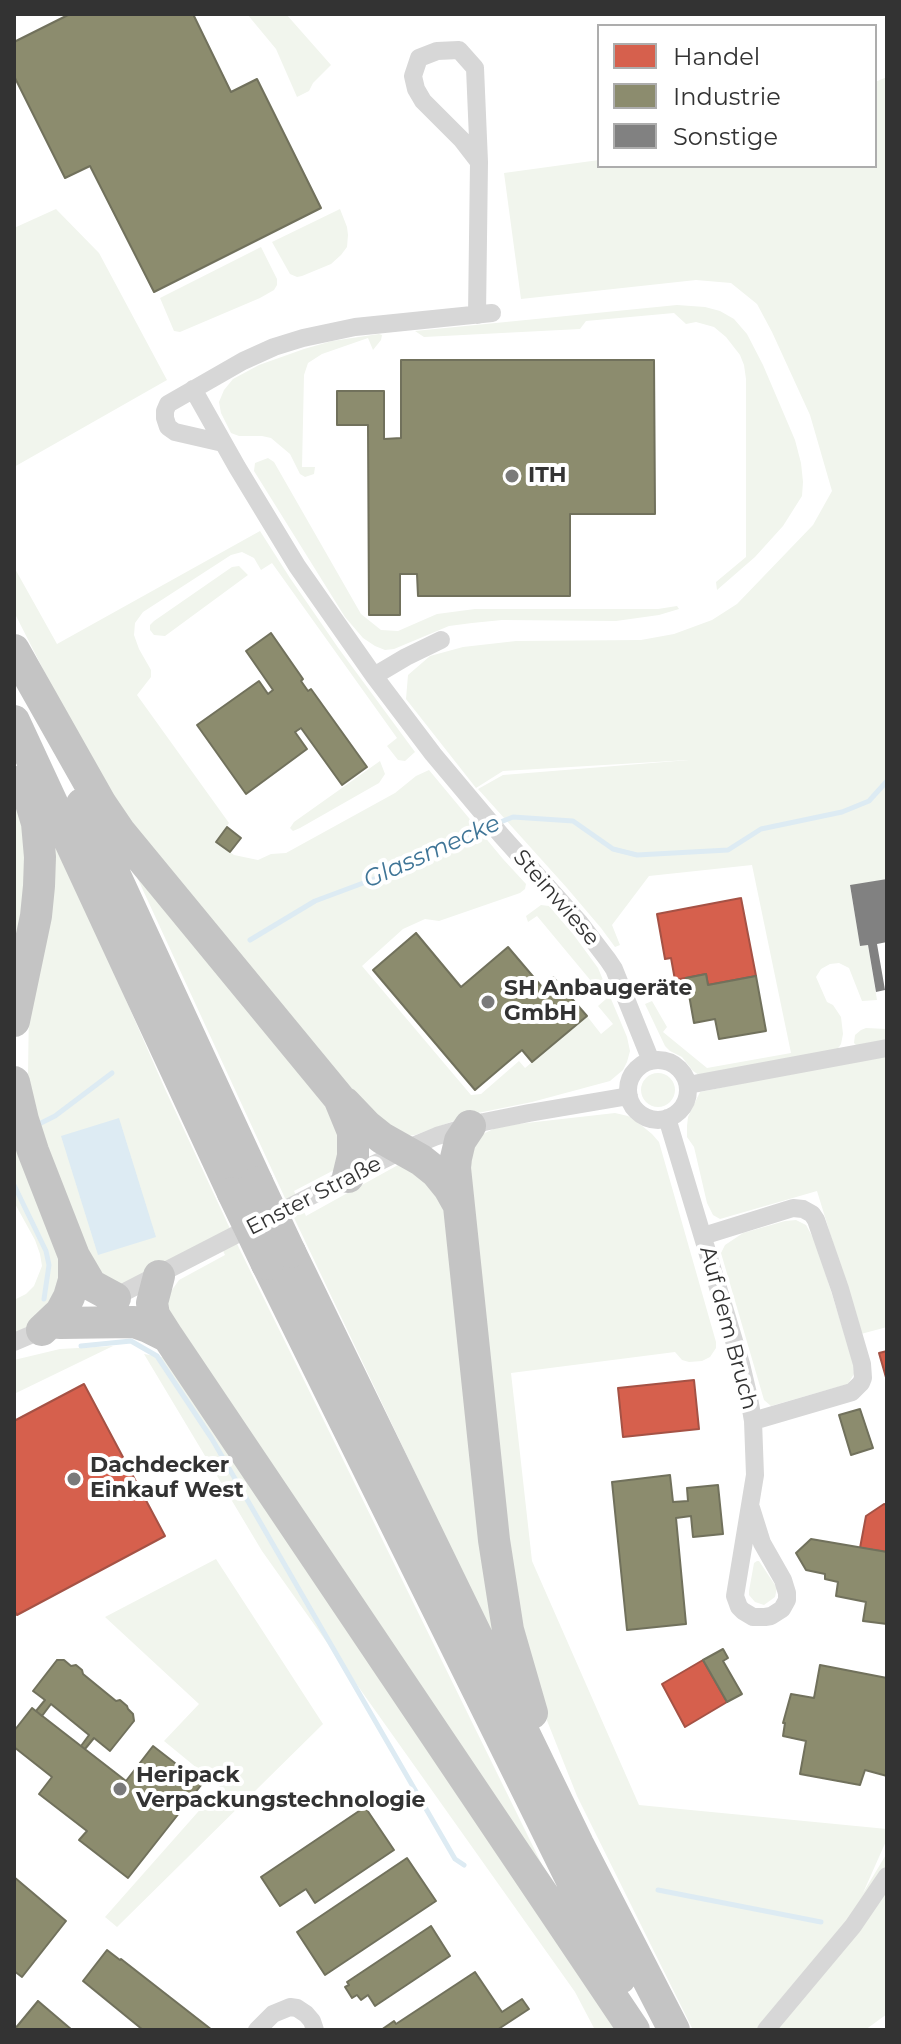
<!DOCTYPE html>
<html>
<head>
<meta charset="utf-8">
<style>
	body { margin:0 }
	#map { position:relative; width:901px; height:2044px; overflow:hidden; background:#fff; font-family:Montserrat,sans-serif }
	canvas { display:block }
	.frame { position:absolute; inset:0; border:16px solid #333; pointer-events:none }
	.legend { position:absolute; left:597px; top:24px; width:280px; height:144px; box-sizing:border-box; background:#fff; border:2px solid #adadad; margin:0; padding:10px 14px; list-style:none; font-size:24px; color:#333 }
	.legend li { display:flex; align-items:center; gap:16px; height:40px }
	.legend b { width:40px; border:2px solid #adadad }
</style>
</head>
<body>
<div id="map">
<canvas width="901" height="2044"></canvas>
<div class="frame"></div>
<ul class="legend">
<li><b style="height:22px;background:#d6604d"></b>Handel</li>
<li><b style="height:22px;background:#8c8c6e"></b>Industrie</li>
<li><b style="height:22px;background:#818181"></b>Sonstige</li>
</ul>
</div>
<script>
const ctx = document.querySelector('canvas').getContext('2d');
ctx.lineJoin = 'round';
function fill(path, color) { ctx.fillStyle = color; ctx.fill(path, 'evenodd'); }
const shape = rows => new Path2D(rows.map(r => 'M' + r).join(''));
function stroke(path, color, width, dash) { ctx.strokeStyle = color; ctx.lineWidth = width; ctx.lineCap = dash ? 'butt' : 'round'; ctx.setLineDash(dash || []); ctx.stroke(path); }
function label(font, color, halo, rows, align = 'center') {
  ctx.font = font + ' Montserrat,sans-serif'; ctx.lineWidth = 8; ctx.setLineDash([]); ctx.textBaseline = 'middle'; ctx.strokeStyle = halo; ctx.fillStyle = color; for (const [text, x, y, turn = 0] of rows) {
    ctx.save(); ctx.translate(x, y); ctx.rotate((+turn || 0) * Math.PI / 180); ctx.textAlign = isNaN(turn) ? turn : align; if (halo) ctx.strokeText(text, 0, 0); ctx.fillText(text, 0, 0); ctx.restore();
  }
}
const green = shape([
	[247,14,286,14,331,65,313,83,309,91,297,97,276,49],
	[887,77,887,879,850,886,860,946,868,945,877,1000,862,1001,849,968,839,963,830,964,821,969,816,977,827,1002,833,1005,841,1017,843,1034,841,1044,837,1050,702,1077,693,1071,682,1057,670,1051,665,1046,645,1004,652,1001,667,1027,663,1032,707,1068,791,1053,752,865,649,876,612,925,620,945,615,947,601,928,567,888,478,789,503,775,689,760,503,771,476,788,406,699,408,675,430,656,463,647,516,641,641,640,674,634,712,620,737,604,813,525,832,491,810,415,772,332,757,304,731,283,696,280,521,299,504,173,599,160,599,166,875,166,875,82],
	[56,209,99,253,167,380,14,467,14,228],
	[340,209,347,227,348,235,347,247,341,255,331,264,302,276,297,277,290,274,272,242],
	[261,247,277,279,277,285,274,290,260,298,180,332,174,331,160,298],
	[677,305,705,307,720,311,734,319,747,334,763,365,795,440,801,463,803,482,802,496,783,526,755,557,717,590,716,582,746,557,746,379,744,365,740,355,726,337,714,327,696,322,686,324,674,313,586,321,580,329,424,337,415,331],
	[379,334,382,335,381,340,373,350,368,338,322,354,308,363,304,375,302,467,315,467,314,474,305,477,300,474,290,454,271,438,262,436,239,436,231,433,221,413,219,402,224,390,233,379,259,365,304,349,332,341],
	[268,458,274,462,361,614,381,630,398,631,437,614,475,609,658,609,677,606,679,609,659,615,616,621,502,620,472,623,449,626,394,649,385,650,375,646,363,638,345,617,254,471,255,463],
	[260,531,290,578,339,649,415,752,405,761,398,760,387,746,397,738,272,563,261,570,254,558,242,552,231,555,143,612,135,623,134,635,139,649,151,670,151,677,137,695,229,823,216,842,234,855,258,860,271,854,286,853,395,793,416,776,429,770,503,859,526,884,525,889,520,893,439,921,425,919,403,929,362,966,471,1095,481,1094,519,1061,525,1068,587,1016,601,1034,613,1024,598,1006,606,999,537,916,528,922,526,916,541,905,549,906,573,934,598,968,627,1037,630,1051,627,1062,623,1070,610,1081,532,1102,473,1114,415,1135,399,1137,365,1114,101,783,14,612,14,567,57,644],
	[239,566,248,575,165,636,154,635,150,630,150,625,154,621,232,567],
	[380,761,385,774,379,783,300,828,293,831,290,828,294,822],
	[14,773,30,850,22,908,14,945],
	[51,829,165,1089,239,1248,554,1889,160,1307,179,1280,225,1255,217,1238,123,1285,94,1278,43,1137,28,1074,29,1005],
	[124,849,333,1102,347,1140,338,1168,294,1191,306,1216,398,1165,412,1172,442,1192,512,1677,296,1222],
	[866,1028,887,1029,887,1043,856,1045,854,1043,855,1035,861,1030],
	[887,1054,887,1327,861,1334,817,1191,720,1219,713,1215,707,1203,694,1147,687,1137,687,1126,688,1117,700,1092],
	'641 1090a17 17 0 1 1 34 0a17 17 0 1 1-34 0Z',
	[615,1113,628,1116,641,1125,652,1134,659,1142,716,1342,716,1348,710,1357,702,1361,689,1362,682,1360,675,1352,511,1373,532,1561,639,1805,887,1829,887,1839,863,1893,887,1853,887,2014,865,2030,693,2030,577,1796,544,1713,515,1596,466,1149,474,1138,500,1126],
	[14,1124,66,1268,52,1313,14,1334,14,1300,26,1294,34,1286,42,1266,40,1254,35,1240,14,1202],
	[796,1220,806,1225,816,1243,853,1362,854,1374,848,1384,771,1406,764,1400,721,1253,725,1245,743,1233,785,1221],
	[113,1346,14,1394,14,1360,60,1349],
	[144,1354,173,1359,623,2030,595,2030,575,1992,262,1551],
	[216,1559,323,1724,117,1927,105,1917,220,1787,164,1741,199,1704,105,1617],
	[757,1561,759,1561,777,1588,775,1597,764,1605,755,1602,749,1595,749,1591,754,1563]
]);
const water = shape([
	[119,1118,156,1237,98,1255,61,1136]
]);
const shops = shape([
	[741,898,756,976,708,985,706,974,675,980,671,958,665,959,657,914,741,898],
	[887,1351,887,1381,879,1353,887,1351],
	[694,1380,699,1429,623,1437,618,1388,694,1380],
	[84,1384,165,1536,17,1615,14,1610,14,1421,84,1384],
	[884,1504,887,1505,887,1552,860,1548,866,1516,884,1504],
	[703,1660,727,1702,685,1727,662,1684,703,1660]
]);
const industry = shape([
	[70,14,193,14,231,92,257,79,321,208,154,292,90,166,65,178,14,76,14,42,70,14],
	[401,360,654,360,655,514,570,514,570,596,418,596,417,574,400,574,400,615,369,615,368,425,337,425,337,391,384,391,384,439,401,438,401,360],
	[271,633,303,679,301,681,308,691,311,689,367,767,342,785,301,728,295,732,307,749,246,794,197,725,259,681,268,694,273,690,246,651,271,633],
	[227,827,241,838,230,852,216,842,227,827],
	[416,933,461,987,508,947,542,987,553,977,587,1016,532,1062,522,1050,475,1090,373,970,416,933],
	[706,974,708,985,756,976,766,1031,719,1039,715,1019,694,1023,686,978,706,974],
	[860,1409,873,1448,851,1455,839,1415,860,1409],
	[670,1475,673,1502,688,1501,687,1488,718,1485,723,1534,693,1537,691,1516,676,1518,686,1624,627,1630,612,1482,670,1475],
	[811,1539,887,1552,887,1624,863,1621,866,1602,836,1596,838,1582,825,1579,825,1574,806,1570,796,1553,811,1539],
	[723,1649,728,1658,723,1661,742,1694,727,1702,703,1660,723,1649],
	[57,1660,64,1660,71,1666,76,1665,82,1670,83,1674,116,1701,120,1700,127,1706,128,1709,133,1714,134,1721,110,1751,94,1738,85,1749,81,1746,89,1735,51,1704,42,1716,36,1711,45,1700,33,1691,57,1660],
	[820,1665,887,1678,887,1776,865,1770,860,1785,800,1774,806,1741,783,1736,785,1723,783,1723,791,1694,814,1698,820,1665],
	[32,1708,126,1781,153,1746,202,1784,128,1878,79,1840,87,1831,39,1794,52,1777,14,1747,14,1731,32,1708],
	[365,1807,394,1850,315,1903,306,1889,280,1906,261,1877,365,1807],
	[407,1858,436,1901,325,1975,297,1932,407,1858],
	[14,1877,66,1921,22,1977,14,1971,14,1877],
	[431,1926,450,1956,375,2006,368,1995,361,2000,357,1995,352,1998,345,1987,349,1985,347,1982,431,1926],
	[107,1950,120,1960,121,1959,212,2030,143,2030,83,1981,107,1950],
	[475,1972,502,2012,522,1999,529,2009,497,2030,381,2030,394,2021,396,2024,475,1972],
	[38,2001,72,2030,14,2030,38,2001]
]);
const stream = shape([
	[498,823,513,817,573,821,613,849,637,855,728,850,761,829,842,812,869,801,887,781],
	[250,940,315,901,449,851,471,833,488,826],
	[37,1125,55,1116,112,1073],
	[14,1185,46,1251,49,1265,44,1299],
	[81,1346,131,1341,157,1356,212,1439,455,1859,464,1865],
	[658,1890,821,1922]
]);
const building = shape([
	[887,879,887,942,877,944,885,990,876,992,868,945,860,946,850,885]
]);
const minor = shape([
	[477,315,479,162,475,68,459,50,437,51,419,58,413,76,416,89,423,101,462,140,479,162],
	[193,389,237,467,297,566,374,676,433,754,501,835,579,922,608,960,614,969,651,1061],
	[223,443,175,432,168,427,165,418,165,411,168,404,243,361,274,347,303,338,355,327,492,313],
	[374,676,406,657,441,640],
	'628 1090a30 30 0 1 1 60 0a30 30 0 1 1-60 0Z',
	[688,1085,887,1048],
	[667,1118,741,1364,749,1398,753,1421,755,1475,735,1596,739,1607,743,1611,753,1617,765,1617,771,1616,782,1609,787,1600,787,1593,783,1580,762,1543,751,1508],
	[703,1236,793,1208,803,1209,812,1214,816,1220,840,1289,862,1364,863,1378,861,1383,852,1392,753,1421],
	[107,1301,348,1177,403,1150,437,1136,484,1122,529,1113,629,1096],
	[14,1342,47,1328],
	[257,2030,273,2014,290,2007,297,2008,306,2014,312,2021,315,2030],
	[766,2030,853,1926,887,1876]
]);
const motorway = shape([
	[14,650,101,804,120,832,339,1098,353,1132,353,1156,348,1177],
	[14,721,233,1193],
	[82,804,257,1182],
	[14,1021,36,916,39,886,40,857,37,823,24,780],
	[14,1082,23,1120,33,1151,74,1256,74,1280,69,1297,61,1312,42,1330],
	[345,1103,367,1126,382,1138,421,1160,436,1172,449,1188,458,1204],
	[470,1126,460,1141,456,1158,455,1168,494,1540,508,1630,532,1713],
	[290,1252,578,1844,674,2030],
	[74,1256,91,1285,115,1298],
	[267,1264,620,1978],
	[159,1276,152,1303,154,1315,168,1337],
	[60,1323,134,1322,148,1327,168,1337,634,2030]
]);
const motorwayBridge = shape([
	[257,1182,290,1252],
	[233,1193,267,1264]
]);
const markers = [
	[512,476,8,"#7a7a7a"],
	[488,1002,8,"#7a7a7a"],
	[74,1479,8,"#7a7a7a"],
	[120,1789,8,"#7a7a7a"]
];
const poiNames = [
	["ITH",528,476],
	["SH Anbaugeräte",504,989],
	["GmbH",504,1014],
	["Dachdecker",90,1466],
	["Einkauf West",90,1491],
	["Heripack",136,1776],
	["Verpackungstechnologie",136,1801]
];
const streetNames = [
	["Steinwiese",556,898,49],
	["Enster Straße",314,1196,-27],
	["Auf dem Bruch",728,1328,75]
];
const waterNames = [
	["Glassmecke",432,852,-24]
];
fill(green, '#f1f5ed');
fill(water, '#ddebf3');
fill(shops, '#d6604d');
stroke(shops, '#a55245', 2);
fill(industry, '#8c8c6e');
stroke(industry, '#71715c', 2);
stroke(stream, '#ddebf3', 5);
fill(building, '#818181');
stroke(minor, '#d7d7d7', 18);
stroke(motorway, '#c4c4c4', 32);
stroke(motorwayBridge, '#c4c4c4', 32);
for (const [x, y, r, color] of markers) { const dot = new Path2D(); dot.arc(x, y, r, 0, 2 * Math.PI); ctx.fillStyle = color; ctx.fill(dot); stroke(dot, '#fff', 3); }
label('bold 22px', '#333', '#fff', poiNames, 'left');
label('22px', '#333', '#fff', streetNames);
label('italic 24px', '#3f7597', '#fff', waterNames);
</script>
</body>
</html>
